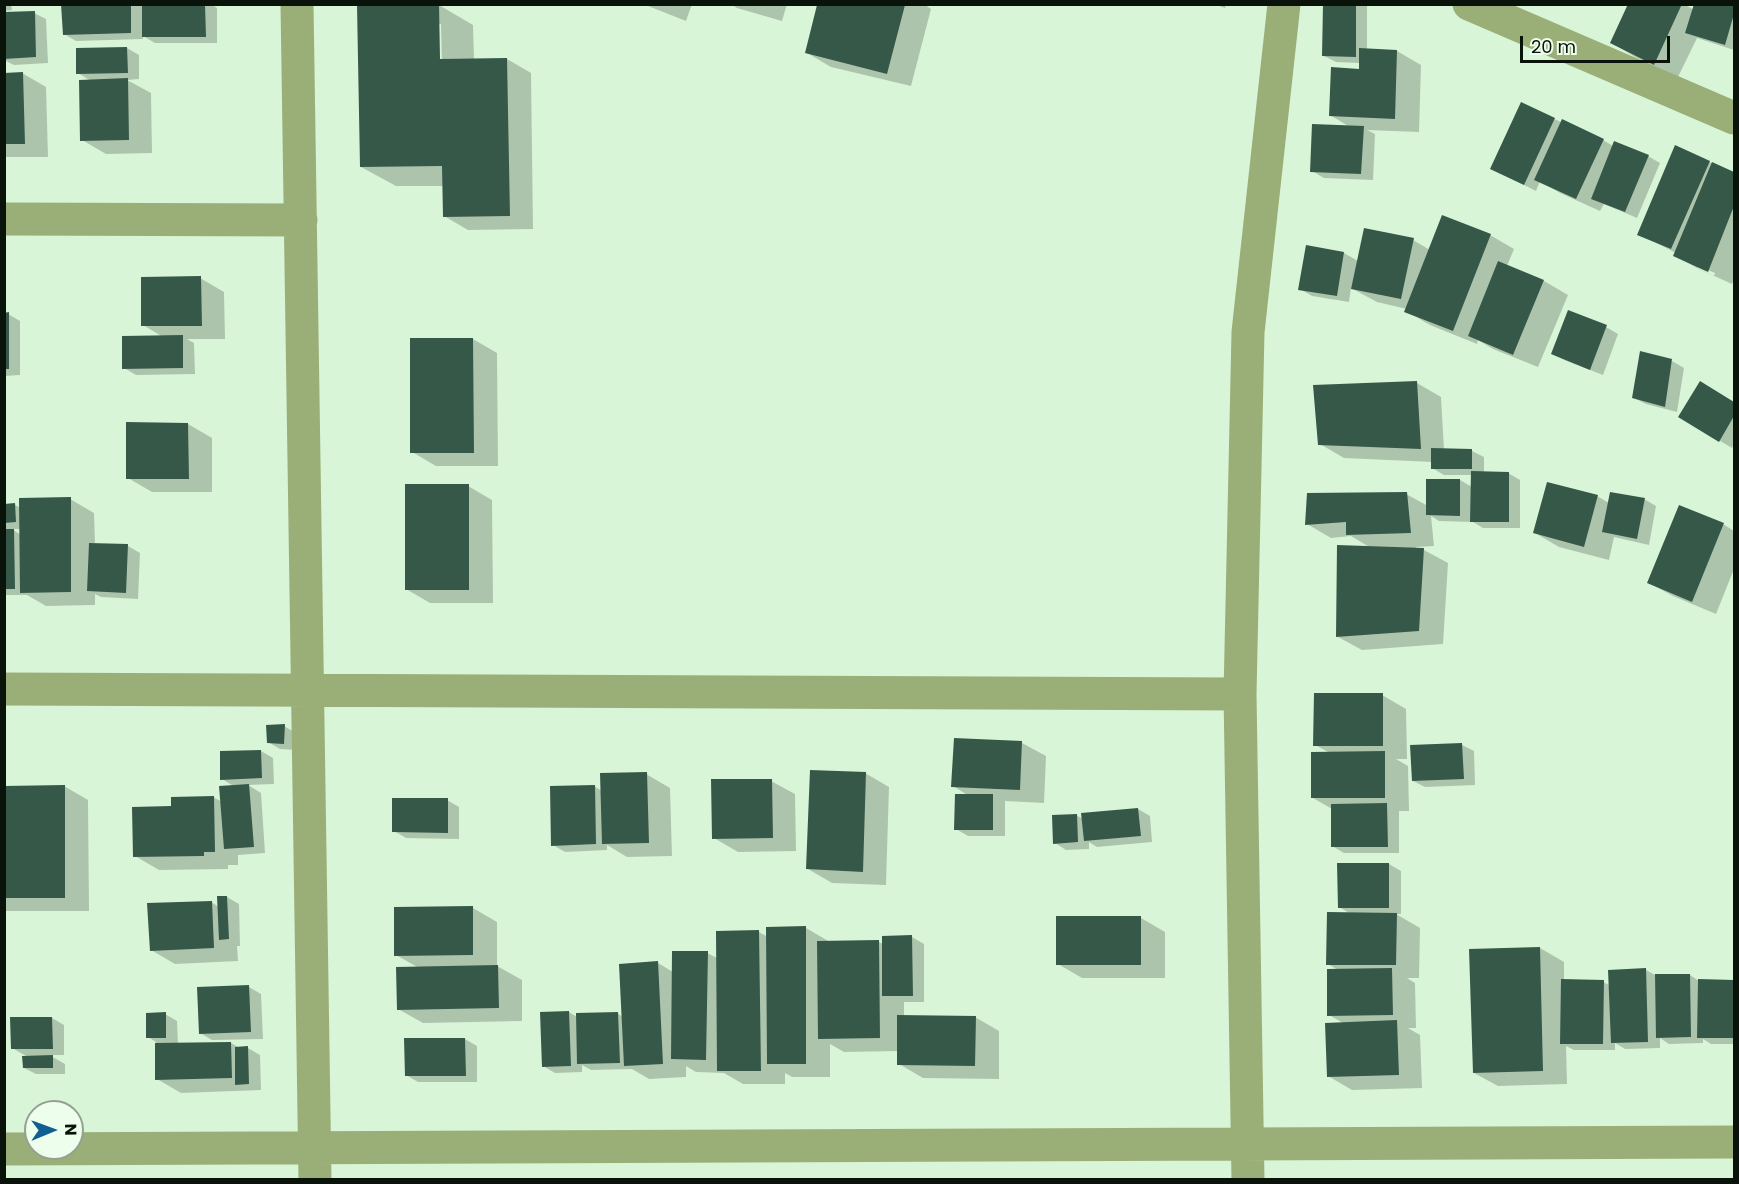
<!DOCTYPE html>
<html>
<head>
<meta charset="utf-8">
<style>
	body { margin:0 }
	#map { position:relative; width:1739px; height:1184px; overflow:hidden; background:#d9f5d8; font-family:Poppins,sans-serif }
	canvas { display:block }
	.frame { position:absolute; inset:0; border:6px solid #0a130a; pointer-events:none }
	.north { position:absolute; left:24px; top:1100px; width:60px; height:60px; box-sizing:border-box; background:#eefeed; border:2px solid #93a092; border-radius:50%; rotate:89deg; font-size:16px; font-weight:700; line-height:24px; text-align:center; color:#0a130a }
	.north::after { content:''; display:block; margin:auto; width:21px; height:27px; background:#105f92; clip-path:polygon(50% 0,100% 100%,50% 72%,0 100%) }
	.scale { position:absolute; left:1520px; top:36px; width:150px; height:27px; box-sizing:border-box; border:3px solid #0a130a; border-top:0; padding-left:8px; font-size:18px; line-height:21px; white-space:nowrap; color:#0a130a; -webkit-text-stroke:4px #eefeed; paint-order:stroke }
</style>
</head>
<body>
<div id="map">
<canvas width="1739" height="1184"></canvas>
<div class="frame"></div>
<div class="north">N</div>
<div class="scale">20 m</div>
</div>
<script>
const ctx = document.querySelector('canvas').getContext('2d');
ctx.lineJoin = 'round';
function fill(path, color) { ctx.fillStyle = color; ctx.fill(path, 'evenodd'); }
const shape = rows => new Path2D(rows.map(r => 'M' + r).join(''));
function stroke(path, color, width, dash) { ctx.strokeStyle = color; ctx.lineWidth = width; ctx.lineCap = dash ? 'butt' : 'round'; ctx.setLineDash(dash || []); ctx.stroke(path); }
const shadow = shape([
	[4,4,11,4,12,10,4,11],
	[63,4,211,4,217,8,217,43,155,43,143,36,143,39,76,41,64,34],
	[643,4,692,4,686,21],
	[731,4,787,4,782,21,737,8],
	[819,4,924,4,931,9,911,86,831,67,807,53],
	[1214,4,1226,4,1225,8],
	[1324,4,1367,4,1367,50,1397,51,1421,65,1419,132,1367,130,1375,134,1373,180,1324,178,1312,171,1350,127,1330,115,1360,70,1360,63,1336,62,1324,56],
	[1629,4,1684,4,1694,10,1695,4,1734,4,1734,50,1697,38,1678,77,1635,57,1612,43],
	[439,5,473,25,474,60,507,59,531,73,533,229,468,230,444,216,444,186,396,186,361,167],
	[438,24,441,24,442,66,439,67],
	[34,13,46,19,48,63,14,65,4,60,4,14],
	[127,48,139,55,139,79,127,80,151,93,152,153,106,154,82,140,91,81,78,73],
	[22,73,46,87,48,157,4,157,4,74],
	[1554,119,1603,140,1613,146,1648,156,1660,163,1637,218,1604,204,1600,211,1560,193,1540,181,1536,191,1504,175],
	[1709,162,1734,173,1734,278,1732,284,1699,269,1675,256,1676,253,1639,234],
	[1698,266,1715,273,1714,276,1698,269],
	[1490,235,1514,249,1507,266,1544,281,1568,295,1538,367,1493,349,1478,340,1477,344,1430,325,1406,311,1407,309,1377,302,1351,288,1349,302,1312,296,1300,289,1307,247,1344,253,1358,261,1413,240,1430,250],
	[200,278,224,292,225,339,187,339,194,343,195,374,136,375,124,368,163,337,143,325],
	[1569,312,1606,327,1618,334,1603,375,1564,360,1552,354],
	[4,314,8,314,20,321,20,375,4,376],
	[473,339,497,353,498,466,436,466,412,452],
	[1672,361,1684,368,1677,412,1646,404,1634,398],
	[1417,383,1441,397,1444,450,1472,451,1484,457,1484,473,1508,473,1520,480,1520,528,1483,528,1473,522,1439,521,1431,516,1434,546,1416,547,1416,549,1424,550,1448,563,1443,644,1362,650,1338,637,1371,548,1351,536,1331,538,1307,524,1406,494,1428,506,1460,480,1472,487,1472,475,1444,475,1432,468,1433,462,1344,458,1320,444],
	[1700,383,1734,403,1734,443,1732,448,1680,417],
	[188,424,212,438,212,492,152,492,128,478],
	[468,486,492,500,493,603,430,603,406,589],
	[1597,496,1609,503,1644,499,1656,506,1649,545,1614,537,1609,560,1559,547,1535,533],
	[70,499,94,513,95,544,128,546,140,553,138,599,101,597,95,594,95,605,46,606,27,595,4,595,4,505,15,505,21,508],
	[12,529,21,529,21,535],
	[1723,524,1734,531,1734,569,1716,614,1673,596,1649,583],
	[1382,695,1406,709,1407,759,1396,759,1408,766,1409,811,1399,811,1399,853,1344,853,1332,846,1332,809,1313,798,1330,753,1315,745],
	[284,726,296,733,296,750,280,749,268,742],
	[1022,743,1046,756,1044,803,1005,801,1005,836,968,836,956,829,969,796,953,786],
	[1462,745,1474,751,1475,785,1425,787,1413,781],
	[261,751,273,758,274,784,248,785,261,793,265,853,238,855,238,865,228,865,228,869,159,870,135,856,173,808,213,797,222,802,235,787,222,779],
	[865,773,889,787,886,885,832,883,808,869],
	[646,774,670,788,672,856,627,857,607,845,607,850,565,852,553,845,594,786,602,791],
	[771,781,795,794,796,851,738,852,714,838],
	[64,786,88,800,89,911,4,911,4,787],
	[447,800,459,807,459,839,406,838,394,831],
	[1138,809,1150,816,1152,842,1097,847,1089,842,1089,849,1066,850,1055,843,1076,815,1083,819],
	[1389,864,1401,871,1401,914,1396,914,1420,928,1419,978,1407,978,1415,983,1416,1028,1408,1028,1420,1035,1422,1088,1352,1090,1328,1076,1343,1023,1329,1015,1338,970,1328,964,1351,914,1339,907],
	[227,897,239,904,240,946,237,946,238,961,175,964,151,950,211,902,219,907],
	[473,908,497,922,497,966,522,980,522,1021,423,1023,398,1009,419,968,396,955],
	[1141,918,1165,932,1165,978,1082,978,1058,964],
	[767,928,806,928,830,942,879,942,883,944,883,938,912,937,924,944,924,1002,904,1002,904,1016,975,1017,999,1031,999,1079,923,1078,899,1064,899,1051,844,1052,830,1044,830,1077,792,1077,785,1073,785,1084,743,1084,724,1073,696,1072,686,1066,686,1077,649,1079,632,1069,591,1070,582,1065,582,1072,555,1073,543,1066,569,1012,577,1017,617,1013,623,1017,658,963,673,972,707,953,717,958,759,932,768,937],
	[1540,948,1564,962,1564,981,1603,982,1611,986,1646,970,1657,976,1690,975,1699,981,1734,981,1734,1044,1711,1044,1703,1039,1703,1043,1669,1044,1660,1038,1660,1048,1625,1049,1615,1043,1615,1050,1574,1050,1566,1046,1567,1084,1498,1086,1474,1073],
	[249,987,261,994,263,1039,212,1040,200,1033],
	[165,1014,177,1021,178,1044,231,1043,240,1048,248,1048,260,1055,261,1090,181,1093,157,1079,156,1042,148,1037],
	[52,1018,64,1025,64,1055,49,1055,65,1064,65,1074,36,1074,24,1068,28,1057,12,1048],
	[465,1039,477,1046,477,1082,418,1082,406,1075]
]);
const building = shape([
	[61,4,131,4,131,33,63,35],
	[142,4,205,4,206,37,142,37],
	[439,4,440,59,507,58,510,216,443,217,442,166,360,167,357,5],
	[1323,4,1356,4,1356,57,1322,56],
	[1628,4,1682,4,1654,65,1610,43],
	[1694,4,1734,4,1734,14,1725,45,1685,33],
	[817,5,905,5,887,74,805,53],
	[35,11,36,57,4,59,4,12],
	[127,47,128,73,76,74,76,48],
	[1359,48,1397,50,1395,119,1329,116,1331,67,1359,69],
	[23,72,25,144,4,144,4,73],
	[128,78,129,140,80,141,79,80],
	[1521,102,1555,118,1524,185,1490,169],
	[1562,119,1604,139,1576,199,1534,180],
	[1312,124,1364,126,1361,174,1310,172],
	[1614,141,1649,155,1625,212,1591,199],
	[1675,145,1710,161,1671,249,1637,235],
	[1712,162,1734,172,1734,206,1708,272,1673,256],
	[1442,215,1491,234,1453,331,1404,312],
	[1364,228,1414,238,1401,299,1351,289],
	[1306,245,1344,252,1337,296,1298,290],
	[1498,261,1544,280,1513,355,1468,336],
	[201,276,202,326,141,326,141,277],
	[1568,310,1607,325,1590,370,1551,354],
	[9,312,9,369,4,369,4,313],
	[183,335,183,368,122,369,122,336],
	[410,338,473,338,474,453,410,453],
	[1640,351,1672,359,1665,407,1632,398],
	[1417,381,1421,449,1318,445,1313,385],
	[1700,381,1734,402,1734,416,1719,442,1678,417],
	[126,422,188,423,189,479,126,479],
	[1431,448,1472,449,1472,469,1431,469],
	[1471,471,1509,472,1509,522,1470,522],
	[1426,479,1460,479,1460,516,1426,515],
	[1547,482,1598,495,1584,547,1533,533],
	[405,484,469,484,469,590,405,590],
	[1407,492,1411,533,1346,535,1346,522,1305,525,1307,493],
	[1610,492,1645,498,1637,539,1602,532],
	[71,497,71,592,20,593,19,498],
	[15,503,16,522,4,523,4,504],
	[1679,505,1724,523,1692,602,1647,583],
	[4,529,14,529,15,589,4,589],
	[89,543,128,544,126,593,87,591],
	[1337,545,1424,548,1419,631,1336,637],
	[1314,693,1383,693,1383,746,1313,746],
	[285,724,284,744,267,743,266,725],
	[954,738,1022,741,1020,790,951,787],
	[1462,743,1464,779,1412,781,1410,745],
	[261,750,262,778,220,780,220,751],
	[1385,751,1385,798,1311,798,1311,752],
	[810,770,866,772,863,872,806,869],
	[647,772,649,843,602,844,600,773],
	[711,779,772,779,773,838,712,839],
	[249,784,254,847,224,849,219,786],
	[65,785,65,898,4,898,4,786],
	[595,785,596,844,551,846,550,786],
	[955,794,993,794,993,830,954,830],
	[214,796,215,852,204,852,204,856,133,857,132,807,171,806,171,797],
	[392,798,448,798,448,833,392,832],
	[1387,803,1388,847,1331,847,1331,804],
	[1138,808,1141,836,1084,841,1081,813],
	[1077,814,1078,842,1053,844,1052,815],
	[1337,863,1389,863,1389,908,1338,908],
	[217,896,227,896,229,939,219,940],
	[212,901,214,948,150,951,147,903],
	[473,906,473,955,394,956,394,907],
	[1327,912,1397,913,1396,965,1326,965],
	[1056,916,1141,916,1141,965,1056,965],
	[806,926,806,1064,767,1064,766,927],
	[759,930,761,1071,717,1071,716,931],
	[912,935,913,996,882,996,882,936],
	[879,940,880,1038,818,1039,817,941],
	[1540,947,1543,1071,1473,1073,1469,949],
	[672,951,708,951,706,1060,671,1059],
	[658,961,663,1064,624,1066,619,964],
	[498,965,499,1008,397,1010,396,967],
	[1392,968,1393,1015,1327,1016,1327,969],
	[1646,968,1648,1042,1611,1043,1608,970],
	[1655,974,1690,974,1691,1037,1656,1038],
	[1561,979,1604,980,1603,1044,1560,1044],
	[1698,979,1734,980,1734,1038,1697,1038],
	[249,985,251,1032,199,1034,197,987],
	[569,1011,571,1066,542,1067,540,1012],
	[166,1012,166,1038,146,1038,146,1013],
	[618,1012,620,1063,577,1064,576,1013],
	[897,1015,976,1016,975,1066,897,1065],
	[10,1017,52,1017,53,1049,11,1049],
	[1397,1020,1399,1075,1327,1077,1325,1023],
	[404,1038,465,1038,466,1076,405,1076],
	[231,1042,232,1078,155,1080,155,1043],
	[248,1046,249,1084,235,1085,235,1047],
	[53,1055,53,1068,23,1068,22,1056]
]);
const minor = shape([
	[297,4,315,1180],
	[1469,4,1734,118],
	[4,219,301,220],
	[4,689,1240,694],
	[4,1149,1734,1142],
	[1248,1180,1240,694,1248,332,1284,4]
]);
fill(shadow, '#0003');
fill(building, '#365849');
stroke(minor, '#9aaf78', 33);
</script>
</body>
</html>
